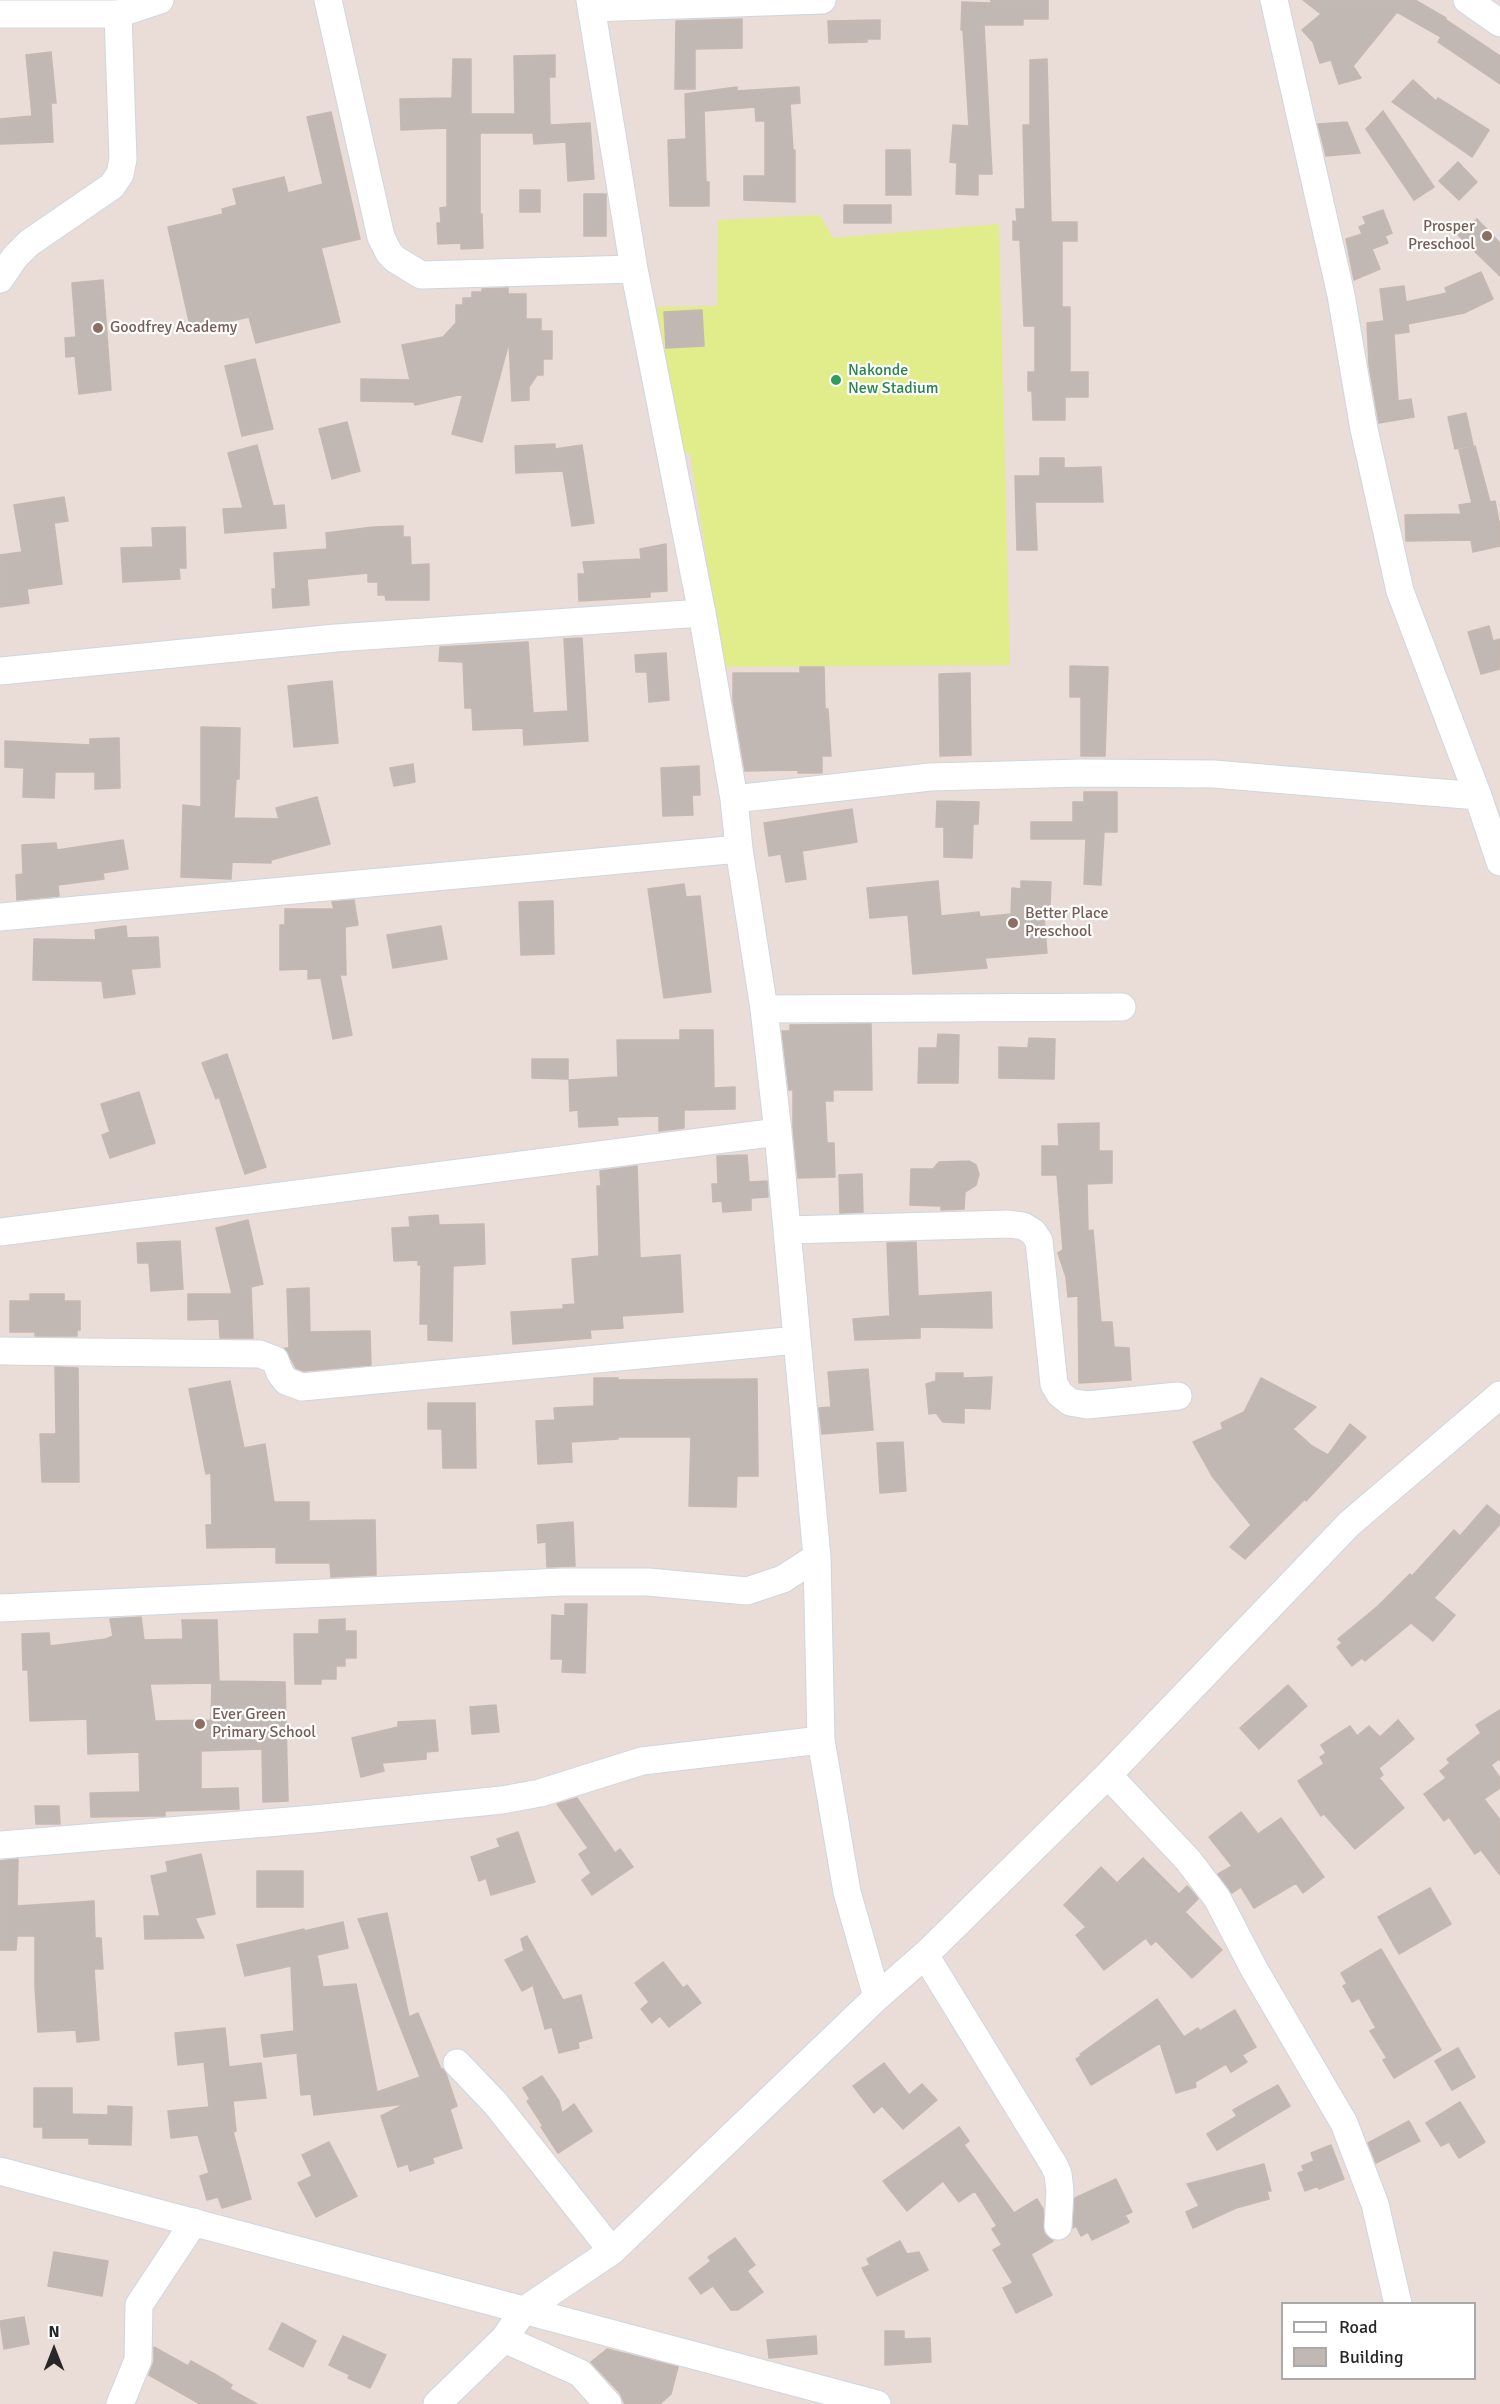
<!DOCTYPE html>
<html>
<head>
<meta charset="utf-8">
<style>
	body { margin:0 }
	#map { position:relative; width:1500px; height:2404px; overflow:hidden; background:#eadcd7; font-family:Signika,sans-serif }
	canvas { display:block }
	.legend { position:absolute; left:1281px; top:2302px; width:195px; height:78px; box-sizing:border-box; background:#fff; border:2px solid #a9a9a9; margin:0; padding:8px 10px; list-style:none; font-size:18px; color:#272727 }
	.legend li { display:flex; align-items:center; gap:12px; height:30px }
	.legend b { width:30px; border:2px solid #a9a9a9 }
	.north { position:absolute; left:24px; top:2320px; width:60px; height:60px; -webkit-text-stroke:4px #fff; paint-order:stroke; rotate:0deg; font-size:16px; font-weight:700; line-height:24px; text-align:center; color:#272727 }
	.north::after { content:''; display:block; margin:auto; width:21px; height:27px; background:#272727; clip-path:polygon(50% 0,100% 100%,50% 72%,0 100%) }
</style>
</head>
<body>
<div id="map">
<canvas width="1500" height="2404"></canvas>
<ul class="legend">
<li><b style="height:8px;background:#fff"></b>Road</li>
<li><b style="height:16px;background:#c2b8b3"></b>Building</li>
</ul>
<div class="north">N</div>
</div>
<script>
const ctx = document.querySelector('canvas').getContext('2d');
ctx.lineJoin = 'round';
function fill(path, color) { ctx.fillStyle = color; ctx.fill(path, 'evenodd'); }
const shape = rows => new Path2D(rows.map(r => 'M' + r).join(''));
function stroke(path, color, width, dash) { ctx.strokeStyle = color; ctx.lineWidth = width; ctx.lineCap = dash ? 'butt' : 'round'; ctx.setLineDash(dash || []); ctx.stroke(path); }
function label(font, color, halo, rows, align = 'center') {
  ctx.font = font + ' Signika,sans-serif'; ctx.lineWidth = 4.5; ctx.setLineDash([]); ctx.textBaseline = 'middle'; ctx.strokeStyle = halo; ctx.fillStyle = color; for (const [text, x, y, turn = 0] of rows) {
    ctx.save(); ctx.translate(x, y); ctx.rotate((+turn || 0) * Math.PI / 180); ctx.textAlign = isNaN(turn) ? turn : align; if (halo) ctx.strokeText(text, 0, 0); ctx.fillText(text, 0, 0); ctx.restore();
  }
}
const pitch = shape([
	[820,215,833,238,999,224,1010,665,724,667,690,453,682,454,657,307,717,306,718,220]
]);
const building = shape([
	[991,0,1048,0,1048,19,1023,19,1023,25,984,25,992,174,978,174,978,195,956,194,957,163,950,162,953,125,969,126,963,30,961,30,962,2,991,3,991,0],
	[1303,0,1415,0,1446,18,1445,19,1500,56,1500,84,1438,42,1441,37,1397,12,1353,66,1361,78,1339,84,1331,60,1320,63,1313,42,1302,30,1321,14,1303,0],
	[742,19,742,48,695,49,695,89,675,89,676,21,742,19],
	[880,20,880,39,867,39,867,42,829,43,828,21,880,20],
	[51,52,56,103,51,103,53,142,0,144,0,119,32,116,26,55,51,52],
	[555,55,555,77,549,77,550,125,590,123,594,179,568,181,566,142,534,144,533,133,480,133,480,214,482,214,483,248,461,249,461,243,438,244,437,223,441,223,440,208,447,207,447,128,401,130,400,99,452,98,453,59,471,59,471,114,515,114,514,56,555,55],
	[1047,59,1051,222,1077,222,1077,241,1062,241,1062,307,1070,307,1070,372,1088,372,1088,397,1065,397,1065,420,1033,420,1032,391,1028,391,1028,372,1035,372,1035,326,1024,326,1020,240,1013,240,1013,221,1017,222,1016,209,1025,209,1023,125,1030,125,1030,60,1047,59],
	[1413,80,1436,101,1438,98,1489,130,1472,157,1392,102,1413,80],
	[737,87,737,91,799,87,800,103,790,104,793,150,795,150,795,202,744,200,744,176,765,176,765,121,756,121,755,107,704,111,706,182,709,182,709,206,670,206,668,140,686,139,685,94,737,87],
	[1383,111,1434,187,1414,200,1366,129,1383,111],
	[331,112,360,239,321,248,340,322,256,343,249,317,191,330,168,227,223,214,222,209,237,205,233,189,284,177,288,193,323,184,307,117,331,112],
	[1347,122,1360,153,1326,156,1318,124,1347,122],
	[886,150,910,150,911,195,886,195,886,150],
	[1458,162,1477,182,1459,200,1439,181,1458,162],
	[520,190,540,190,540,212,520,212,520,190],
	[584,194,606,194,606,236,584,236,584,194],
	[844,205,891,205,891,223,844,223,844,205],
	[1383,210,1392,233,1385,236,1388,243,1372,249,1380,269,1354,280,1346,239,1362,234,1359,227,1366,224,1363,217,1383,210],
	[1477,219,1500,243,1500,276,1458,235,1477,219],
	[1481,272,1493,299,1464,313,1408,324,1409,332,1394,334,1398,401,1411,399,1414,417,1379,423,1369,365,1367,323,1384,321,1380,289,1404,286,1406,302,1447,293,1445,288,1481,272],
	[103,280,111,390,79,394,75,356,66,357,65,338,76,337,72,283,103,280],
	[508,288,508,294,526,294,526,319,541,319,541,331,552,331,552,359,543,359,543,375,537,375,529,387,529,400,512,401,509,342,482,442,452,434,463,394,415,405,414,402,361,401,361,379,410,380,402,345,443,337,456,323,456,305,463,305,463,298,472,298,472,292,482,292,482,289,508,288],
	[702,310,704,346,666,348,664,312,702,310],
	[255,359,273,429,242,436,225,366,255,359],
	[1466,413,1473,445,1455,449,1448,417,1466,413],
	[347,422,360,471,332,479,319,429,347,422],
	[555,444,555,449,582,445,594,523,572,526,563,471,516,473,515,446,555,444],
	[257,445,273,506,284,505,286,528,225,533,223,509,243,508,228,453,257,445],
	[1475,446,1490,502,1495,501,1500,526,1500,546,1473,552,1471,540,1406,541,1405,515,1461,514,1459,505,1472,503,1459,450,1475,446],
	[1040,458,1064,458,1064,468,1101,467,1103,502,1035,502,1037,550,1017,550,1015,476,1040,476,1040,458],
	[64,497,68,521,54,523,62,584,27,589,29,603,0,607,0,555,22,552,14,505,64,497],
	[403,526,403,537,410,537,411,565,429,564,429,600,386,600,385,595,378,595,378,582,368,582,368,573,307,579,309,605,273,608,272,589,276,589,274,553,327,549,326,533,373,527,403,526],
	[185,527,186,568,179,568,180,579,123,582,121,548,153,547,152,528,185,527],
	[666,544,667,591,650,592,650,597,579,601,578,574,585,574,583,562,641,559,640,549,666,544],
	[1489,626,1493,641,1500,639,1500,669,1481,674,1468,632,1489,626],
	[582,638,588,741,524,745,523,728,473,730,472,708,465,708,463,662,439,661,440,647,528,642,533,713,568,711,564,639,582,638],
	[666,653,669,700,649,702,647,672,636,672,635,655,666,653],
	[1070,666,1108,667,1105,756,1081,756,1081,697,1070,697,1070,666],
	[800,667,824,667,825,709,828,709,831,756,822,756,822,773,798,773,798,770,745,771,733,700,733,673,800,673,800,667],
	[970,673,971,755,940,756,939,674,970,673],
	[332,681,338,743,294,747,288,686,332,681],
	[201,727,240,728,239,779,236,779,234,818,279,819,276,808,317,797,330,844,271,860,271,863,232,862,231,879,181,877,183,805,201,807,201,727],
	[119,738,120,788,95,789,95,772,55,772,54,798,23,797,24,768,5,767,5,741,90,745,90,739,119,738],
	[413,764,415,782,394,786,390,768,413,764],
	[699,766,700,795,692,795,693,815,663,816,661,768,699,766],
	[1084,792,1117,792,1117,832,1104,832,1101,885,1084,884,1086,839,1031,839,1031,822,1073,822,1073,802,1084,802,1084,792],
	[937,801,979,802,978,824,973,824,972,858,944,857,944,827,936,827,937,801],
	[852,809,857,842,802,851,806,879,786,882,781,854,769,856,764,823,852,809],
	[123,840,128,869,103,873,104,879,58,885,59,896,17,900,16,875,23,874,22,845,56,843,57,850,123,840],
	[938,881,941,916,979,912,980,917,1011,914,1012,888,1021,889,1021,881,1051,882,1050,905,1043,905,1047,953,985,958,987,968,913,974,908,915,870,918,867,888,938,881],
	[684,884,686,897,700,896,711,992,664,998,648,889,684,884],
	[354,900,358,925,345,927,346,975,340,975,352,1035,333,1039,321,978,308,979,308,969,280,970,280,925,285,925,285,909,334,909,332,902,354,900],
	[553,901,554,954,521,955,519,902,553,901],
	[126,926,127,938,158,937,160,967,131,969,135,994,104,998,102,981,33,980,34,939,96,940,95,930,126,926],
	[441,926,447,959,393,968,387,935,441,926],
	[871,1024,872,1090,833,1090,833,1101,825,1101,827,1143,834,1143,835,1177,798,1178,793,1128,793,1090,789,1090,782,1031,790,1031,790,1025,871,1024],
	[680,1030,713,1030,714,1088,735,1087,735,1109,684,1110,684,1128,659,1131,659,1116,617,1117,618,1125,579,1127,578,1110,570,1111,569,1080,618,1077,617,1040,680,1040,680,1030],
	[938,1034,959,1035,958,1083,918,1083,919,1048,937,1048,938,1034],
	[1029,1038,1055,1039,1054,1079,999,1078,999,1047,1028,1048,1029,1038],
	[227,1054,266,1167,245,1174,219,1097,216,1099,202,1063,227,1054],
	[532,1059,568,1059,568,1079,532,1078,532,1059],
	[139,1092,155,1143,110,1158,102,1135,110,1132,101,1104,139,1092],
	[1099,1123,1099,1151,1112,1151,1112,1183,1087,1184,1088,1231,1093,1230,1101,1322,1112,1322,1114,1347,1129,1348,1131,1380,1079,1383,1078,1296,1068,1297,1066,1277,1058,1253,1063,1250,1057,1175,1042,1175,1042,1146,1059,1146,1058,1124,1099,1123],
	[747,1155,749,1182,767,1181,768,1197,751,1198,751,1210,723,1212,722,1201,713,1202,712,1184,718,1184,717,1156,747,1155],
	[969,1161,976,1165,979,1174,976,1185,965,1192,964,1209,941,1210,941,1206,910,1205,911,1169,933,1169,939,1162,969,1161],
	[637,1166,640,1258,680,1255,683,1312,622,1316,623,1328,590,1330,591,1338,513,1344,511,1312,563,1309,563,1305,575,1304,572,1259,599,1256,597,1186,601,1186,600,1171,637,1166],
	[862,1174,863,1212,840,1213,839,1175,862,1174],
	[438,1215,439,1225,484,1224,485,1264,453,1266,452,1341,428,1340,428,1324,420,1324,421,1265,418,1265,418,1260,394,1261,392,1228,410,1227,409,1217,438,1215],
	[248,1220,263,1284,251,1287,253,1338,220,1338,219,1319,188,1320,188,1294,232,1294,216,1228,248,1220],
	[180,1241,183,1289,151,1291,149,1263,138,1263,137,1243,180,1241],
	[916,1242,918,1296,991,1292,992,1328,920,1327,920,1338,855,1340,853,1319,890,1316,887,1243,916,1242],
	[309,1288,310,1332,370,1331,371,1365,304,1371,296,1368,285,1348,289,1348,287,1289,309,1288],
	[30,1294,64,1294,64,1301,80,1301,80,1330,77,1330,77,1336,35,1336,35,1332,10,1332,10,1301,30,1301,30,1294],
	[55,1367,78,1368,79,1482,42,1482,40,1434,56,1434,55,1367],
	[868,1369,873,1430,822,1434,819,1408,831,1407,828,1372,868,1369],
	[936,1373,963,1373,963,1378,992,1377,990,1409,964,1408,964,1423,943,1422,936,1413,929,1414,926,1384,936,1381,936,1373],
	[594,1378,618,1378,618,1380,757,1379,758,1476,737,1476,736,1507,689,1506,691,1437,618,1437,618,1439,571,1442,572,1462,538,1464,536,1421,555,1420,554,1408,594,1406,594,1378],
	[1261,1378,1316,1407,1293,1429,1312,1446,1328,1455,1350,1424,1366,1437,1306,1501,1305,1499,1245,1559,1230,1547,1251,1525,1212,1476,1193,1442,1223,1429,1221,1423,1244,1412,1261,1378],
	[230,1381,244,1448,265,1444,274,1502,309,1502,309,1521,375,1520,376,1575,331,1577,330,1563,276,1563,276,1547,207,1548,206,1525,212,1525,211,1473,206,1474,189,1389,230,1381],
	[428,1403,475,1403,476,1468,443,1468,442,1429,428,1429,428,1403],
	[903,1442,906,1491,880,1493,877,1443,903,1442],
	[1487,1505,1500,1516,1500,1524,1434,1598,1455,1615,1433,1641,1411,1623,1365,1661,1362,1658,1352,1666,1337,1647,1342,1643,1338,1639,1378,1606,1410,1574,1412,1576,1454,1530,1460,1536,1487,1505],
	[573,1522,575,1566,547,1567,546,1542,538,1543,537,1525,573,1522],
	[565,1604,587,1604,585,1673,562,1672,563,1659,551,1659,552,1615,565,1616,565,1604],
	[141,1617,144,1640,183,1639,182,1620,217,1620,219,1681,285,1682,288,1801,263,1802,262,1749,201,1751,201,1789,238,1788,239,1809,165,1811,165,1816,155,1816,91,1817,90,1793,140,1792,139,1752,88,1754,87,1719,30,1721,28,1670,23,1670,22,1634,49,1633,50,1646,106,1639,113,1636,110,1619,141,1617],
	[212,1683,211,1720,155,1721,150,1684,212,1683],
	[345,1619,345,1631,356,1631,356,1658,345,1658,345,1666,336,1666,336,1679,321,1679,321,1684,295,1684,294,1634,319,1634,319,1620,345,1619],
	[1288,1685,1307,1706,1259,1749,1240,1728,1288,1685],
	[496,1705,499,1732,472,1734,470,1707,496,1705],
	[1500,1710,1500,1761,1499,1759,1491,1765,1500,1778,1500,1788,1484,1799,1500,1820,1500,1875,1481,1850,1475,1854,1449,1817,1444,1821,1424,1794,1446,1778,1440,1771,1450,1763,1447,1759,1481,1733,1476,1725,1500,1710],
	[435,1720,438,1751,426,1752,426,1759,382,1763,384,1771,361,1777,352,1738,398,1727,398,1722,435,1720],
	[1398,1720,1414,1739,1379,1768,1383,1775,1379,1778,1404,1808,1355,1849,1324,1814,1321,1816,1298,1781,1324,1764,1320,1757,1326,1753,1321,1745,1350,1726,1357,1736,1369,1726,1380,1737,1398,1720],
	[577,1798,615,1853,620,1849,633,1867,592,1895,582,1880,591,1873,579,1854,588,1848,557,1804,577,1798],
	[35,1806,59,1806,60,1824,36,1824,35,1806],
	[1241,1812,1258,1834,1281,1818,1324,1877,1303,1893,1296,1883,1254,1908,1241,1887,1232,1893,1218,1874,1232,1866,1209,1837,1241,1812],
	[518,1832,535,1882,491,1895,486,1878,479,1881,471,1857,500,1847,497,1839,518,1832],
	[201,1854,215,1914,195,1918,204,1938,145,1939,144,1916,160,1916,151,1876,168,1872,166,1862,201,1854],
	[1143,1858,1179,1894,1187,1886,1191,1890,1198,1899,1185,1912,1222,1950,1192,1978,1156,1941,1151,1945,1146,1938,1104,1970,1076,1935,1086,1927,1064,1905,1101,1867,1117,1883,1143,1858],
	[18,1859,17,1906,94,1901,95,1938,101,1938,103,1969,94,1969,99,2040,77,2042,76,2030,38,2032,35,1987,35,1936,17,1936,16,1950,0,1950,0,1861,18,1859],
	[257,1871,303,1871,303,1907,257,1907,257,1871],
	[1430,1888,1451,1924,1399,1954,1378,1917,1430,1888],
	[387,1913,409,2017,418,2013,441,2069,443,2069,446,2074,457,2106,450,2109,462,2148,432,2158,434,2163,410,2171,408,2164,398,2167,381,2116,405,2104,314,2115,311,2094,301,2095,297,2053,264,2057,261,2035,294,2031,291,1966,245,1976,237,1945,304,1929,304,1931,343,1922,348,1948,317,1955,323,1987,356,1984,377,2092,420,2077,358,1919,387,1913],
	[527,1936,563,2000,581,1995,592,2038,578,2042,579,2048,559,2053,552,2027,545,2029,533,1985,522,1991,505,1960,524,1951,521,1939,527,1936],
	[1381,1949,1441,2050,1394,2078,1383,2060,1387,2058,1370,2031,1376,2028,1359,1998,1352,2002,1343,1986,1347,1984,1341,1973,1381,1949],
	[663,1962,683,1988,687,1985,701,2003,669,2027,660,2016,652,2023,641,2009,649,2002,635,1983,663,1962],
	[1157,1999,1184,2037,1198,2028,1200,2031,1235,2010,1256,2047,1242,2055,1247,2062,1231,2072,1226,2064,1195,2082,1196,2087,1176,2093,1160,2043,1091,2085,1076,2059,1082,2055,1080,2054,1157,1999],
	[225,2028,229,2067,261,2063,266,2098,233,2101,236,2131,233,2132,251,2199,222,2208,218,2197,207,2200,200,2176,209,2173,198,2135,171,2138,168,2111,209,2107,204,2062,178,2065,175,2033,225,2028],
	[1458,2048,1475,2077,1452,2090,1435,2061,1458,2048],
	[884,2063,909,2095,922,2084,937,2100,903,2129,882,2106,874,2113,853,2086,884,2063],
	[542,2076,559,2101,562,2113,574,2104,592,2131,558,2153,541,2127,543,2126,527,2101,530,2099,523,2088,542,2076],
	[1278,2085,1290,2106,1217,2150,1207,2134,1237,2116,1233,2110,1278,2085],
	[34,2088,72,2088,72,2114,108,2115,108,2106,132,2107,131,2145,89,2144,89,2138,43,2138,43,2127,34,2127,34,2088],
	[1460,2102,1485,2142,1459,2158,1449,2142,1441,2146,1426,2123,1460,2102],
	[1409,2121,1420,2141,1376,2163,1368,2143,1409,2121],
	[959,2127,969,2141,964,2145,1014,2213,1037,2199,1043,2209,1044,2233,1053,2241,1031,2254,1052,2295,1016,2313,1003,2288,1013,2283,993,2250,1002,2245,992,2229,997,2226,975,2191,959,2202,943,2181,907,2211,883,2181,959,2127],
	[329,2142,357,2196,316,2217,298,2183,312,2176,302,2155,329,2142],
	[1331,2145,1344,2179,1319,2189,1318,2186,1305,2191,1298,2173,1304,2171,1302,2166,1314,2161,1311,2153,1331,2145],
	[1264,2164,1271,2191,1267,2191,1269,2199,1236,2208,1193,2228,1186,2212,1199,2206,1187,2184,1264,2164],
	[1116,2179,1132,2212,1125,2215,1129,2222,1092,2240,1088,2232,1081,2236,1076,2226,1073,2228,1075,2198,1116,2179],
	[735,2238,755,2265,747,2271,763,2292,738,2310,731,2310,713,2286,701,2294,689,2278,711,2261,708,2257,735,2238],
	[900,2241,907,2254,919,2252,928,2270,877,2296,862,2268,870,2265,867,2259,900,2241],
	[54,2252,108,2261,102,2296,48,2286,54,2252],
	[24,2317,29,2344,4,2349,0,2321,24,2317],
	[282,2323,316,2341,303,2367,269,2349,282,2323],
	[885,2331,904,2331,904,2339,930,2338,931,2362,885,2365,885,2331],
	[343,2336,386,2355,370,2388,348,2378,350,2375,329,2365,343,2336],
	[816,2336,817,2354,769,2358,767,2340,816,2336],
	[154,2347,188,2366,191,2361,218,2376,232,2385,230,2389,257,2404,200,2404,149,2375,154,2361,154,2347],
	[607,2349,678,2367,671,2394,660,2404,625,2404,620,2393,591,2362,607,2349]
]);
const minor = shape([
	[328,0,381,237,389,253,395,259,421,275,634,269],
	[590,0,634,269,702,613,734,799,739,849,764,1009,778,1132,817,1557,821,1740,847,1892,877,1997],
	[1274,0,1341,295,1364,429,1400,591,1478,796,1500,862],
	[1467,0,1500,23],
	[591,8,822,0],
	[0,14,118,14,160,0],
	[0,279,15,257,29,243,112,186,120,174,123,159,118,14],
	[0,671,336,638,702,613],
	[734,799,930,777,1082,773,1214,774,1478,796],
	[0,917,739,849],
	[764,1009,1122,1007],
	[787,1230,1009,1224,1023,1226,1033,1232,1039,1241,1054,1384,1060,1394,1070,1402,1087,1405,1178,1396],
	[0,1232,778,1132],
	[0,1351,260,1354,275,1360,280,1373,286,1381,302,1387,797,1340],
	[0,1608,563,1582,648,1582,747,1591,783,1579,817,1557],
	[1108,1775,1188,1860,1217,1898,1254,1969,1344,2123,1375,2204,1398,2304],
	[0,1845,314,1819,502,1800,540,1793,642,1761,821,1740],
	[925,1955,1054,2165,1058,2174,1060,2191,1058,2226],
	[457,2063,496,2104,612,2251],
	[0,2171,877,2404],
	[504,2339,580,2373,608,2404],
	[120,2404,138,2360,139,2305,194,2222],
	[437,2404,504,2339,523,2311,612,2251,877,1997,925,1955,1108,1775,1349,1524,1500,1395]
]);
const markers = [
	[1487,236,6,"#8d6e63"],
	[98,328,6,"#8d6e63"],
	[836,380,6,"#2e9e5b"],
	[1013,923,6,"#8d6e63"],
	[200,1724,6,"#8d6e63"]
];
const educationNames = [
	["Prosper",1475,227,"right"],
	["Preschool",1475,245,"right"],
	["Goodfrey Academy",110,328],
	["Better Place",1025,914],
	["Preschool",1025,932],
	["Ever Green",212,1715],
	["Primary School",212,1733]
];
const leisureNames = [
	["Nakonde",848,371],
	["New Stadium",848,389]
];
fill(pitch, '#e1ec8b');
fill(building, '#c2b8b3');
stroke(building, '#c5b8b1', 1.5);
stroke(minor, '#cdd7e1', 29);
stroke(minor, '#fff', 27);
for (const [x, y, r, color] of markers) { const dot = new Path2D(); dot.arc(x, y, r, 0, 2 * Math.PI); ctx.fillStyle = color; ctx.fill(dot); stroke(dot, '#fff', 2); }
label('16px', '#785e54', '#fff', educationNames, 'left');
label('16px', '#27864d', '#fff', leisureNames, 'left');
</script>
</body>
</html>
